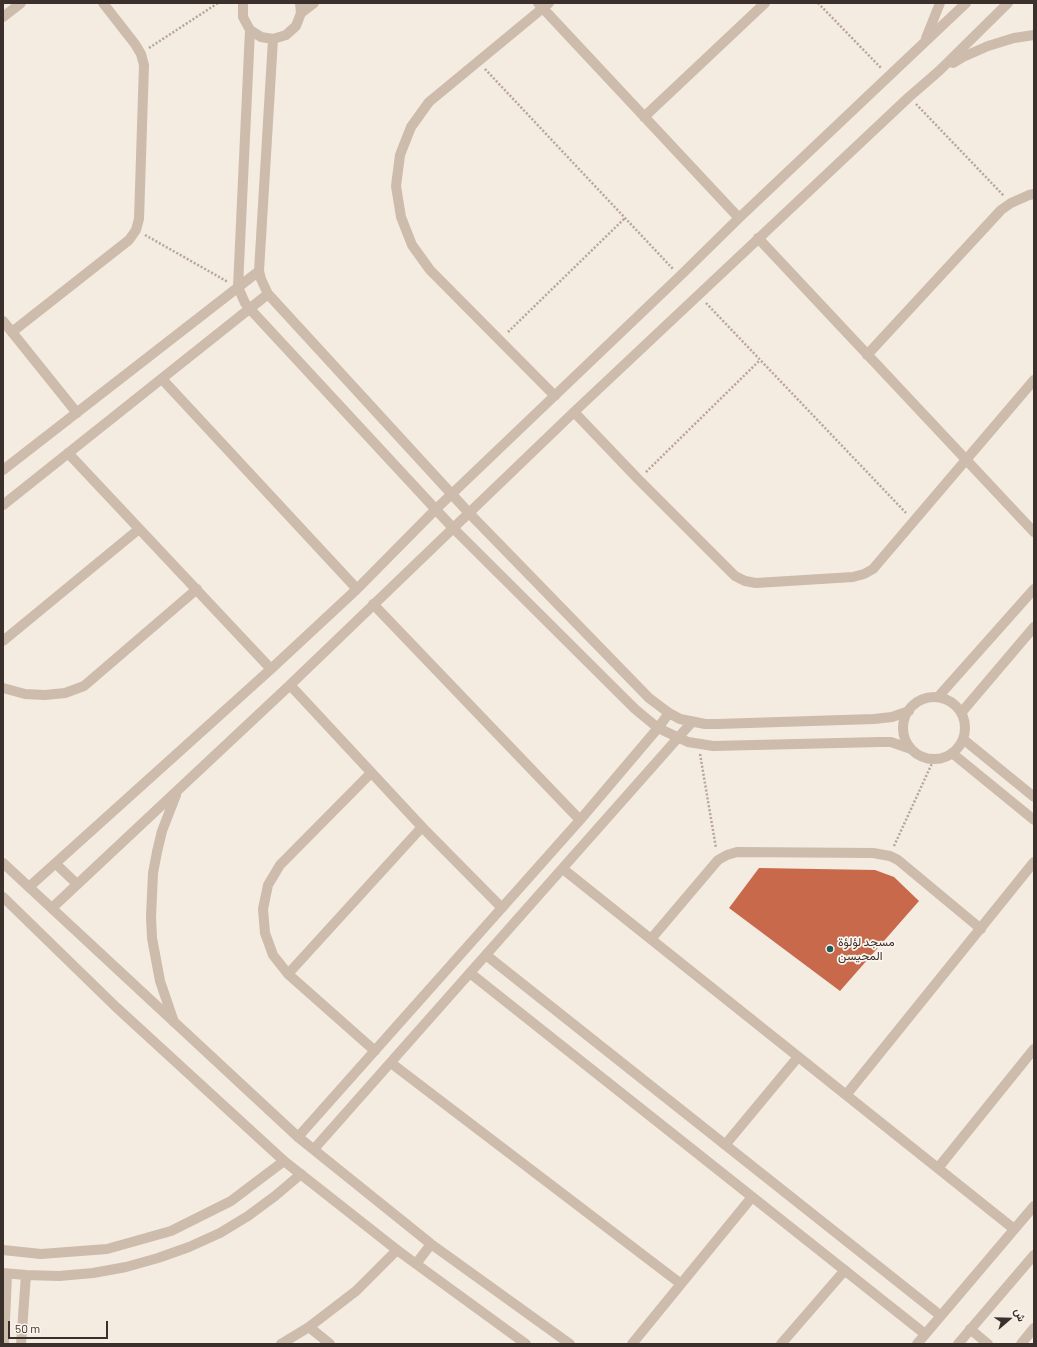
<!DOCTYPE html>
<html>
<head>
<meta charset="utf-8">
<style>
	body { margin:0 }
	#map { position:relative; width:1037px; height:1347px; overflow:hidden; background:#f4ebe1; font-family:Barlow,Vazirmatn,sans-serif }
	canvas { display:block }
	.frame { position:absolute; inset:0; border:4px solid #3b302b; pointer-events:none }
	.north { position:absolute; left:989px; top:1299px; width:40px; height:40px; -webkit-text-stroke:3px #fbf5ee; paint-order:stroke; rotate:70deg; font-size:11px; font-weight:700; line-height:16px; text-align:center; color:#3b302b }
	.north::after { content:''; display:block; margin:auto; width:14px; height:18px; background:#3b302b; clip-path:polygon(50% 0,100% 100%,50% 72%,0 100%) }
	.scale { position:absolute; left:8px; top:1321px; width:100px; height:18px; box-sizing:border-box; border:2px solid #3b302b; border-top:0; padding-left:5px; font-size:12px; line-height:14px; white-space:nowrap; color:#3b302b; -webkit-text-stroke:3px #fbf5ee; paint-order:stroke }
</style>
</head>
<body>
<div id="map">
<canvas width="1037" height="1347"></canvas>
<div class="frame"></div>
<div class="north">ش</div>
<div class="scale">50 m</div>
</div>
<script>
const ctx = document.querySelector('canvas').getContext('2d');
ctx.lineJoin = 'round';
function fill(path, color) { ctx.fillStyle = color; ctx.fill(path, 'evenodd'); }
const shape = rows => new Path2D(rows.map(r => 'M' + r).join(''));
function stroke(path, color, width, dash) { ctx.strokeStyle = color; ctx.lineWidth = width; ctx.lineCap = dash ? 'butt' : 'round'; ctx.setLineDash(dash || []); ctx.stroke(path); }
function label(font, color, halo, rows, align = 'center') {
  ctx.font = font + ' Barlow,Vazirmatn,sans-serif'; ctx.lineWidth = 3.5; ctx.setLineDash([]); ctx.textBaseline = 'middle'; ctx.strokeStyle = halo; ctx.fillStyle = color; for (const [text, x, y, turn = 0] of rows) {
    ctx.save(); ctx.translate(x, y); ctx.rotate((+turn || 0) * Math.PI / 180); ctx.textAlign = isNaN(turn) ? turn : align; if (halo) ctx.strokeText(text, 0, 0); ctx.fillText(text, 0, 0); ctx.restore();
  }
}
const building = shape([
	[759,868,875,870,894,877,919,901,840,991,729,908]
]);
const path = shape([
	[818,3,882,69],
	[149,48,218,3],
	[485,69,673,269],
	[916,104,1004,196],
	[145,235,228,282],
	[706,303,907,514],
	[508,332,625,218],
	[646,472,760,360],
	[700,754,716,848],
	[894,846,934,759]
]);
const minor = shape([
	[243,3,243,17,250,30,261,37,273,39,286,35,296,26,301,13,300,3],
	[538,3,739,218],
	[549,3,429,102,411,127,400,155,396,186,401,217,412,245,430,270,555,396],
	[301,13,314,3],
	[3,17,21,3],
	[250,30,238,287,245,303,250,309,453,528,635,709,658,728,688,742,713,746,880,742,891,742,911,749],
	[926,38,940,3],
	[273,39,259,271,261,279,268,294,469,513,649,698,669,713,680,719,705,724,717,724,874,719,892,717,909,711],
	[953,63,963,57,988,46,1014,38,1034,35],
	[644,117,765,3],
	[758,238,1034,532],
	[3,321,77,413],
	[12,332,129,240,136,230,139,219,144,65,141,54,135,44,103,3],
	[867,355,1001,210,1011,203,1029,195,1034,194],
	[162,379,357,589],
	[574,412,638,479,735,576,745,581,756,583,853,577,864,574,873,569,1034,380],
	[68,453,271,669],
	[3,470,259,271],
	[3,505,268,294],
	[373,604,580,820],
	[3,641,139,529],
	[290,685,422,827,502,908],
	[3,688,25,694,45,695,65,693,84,686,197,589],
	[938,697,1034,589],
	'903 728a31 31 0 1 1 62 0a31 31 0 1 1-62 0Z',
	[961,713,1034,627],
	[963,739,1034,797],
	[952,753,1034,820],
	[371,773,280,865,268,885,263,909,265,933,273,955,288,974,375,1051],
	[56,864,77,884],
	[563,869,1014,1229],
	[29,887,271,669,357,589,436,509,680,276,739,218,966,3],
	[52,908,290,685,574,412,909,97,939,71,1008,3],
	[651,939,718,860,727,855,737,852,873,853,890,856,898,860,981,929],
	[486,955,941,1316],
	[470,973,925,1334],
	[288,974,422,827],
	[174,1022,160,981,152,938,151,917,153,873,157,852,162,831,176,795],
	[391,1063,681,1284],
	[846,1095,1034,862],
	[298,1137,580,820,658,728,669,713],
	[725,1145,798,1057],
	[314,1149,692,722],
	[938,1168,1034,1049],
	[3,1250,41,1254,107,1249,171,1231,231,1201,284,1161],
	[3,1273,26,1275,59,1276,93,1273,126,1267,158,1258,189,1247,220,1233,248,1216,275,1196,301,1174],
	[309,1327,330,1344],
	[4,1344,7,1274],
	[21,1344,26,1275],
	[281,1344,309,1327,356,1291,397,1250],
	[632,1344,752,1197],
	[781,1344,845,1270],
	[917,1344,1034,1206]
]);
const tertiary = shape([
	[3,863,298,1137,431,1244,570,1344],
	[3,897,116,1007,284,1161,397,1250,526,1344],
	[416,1264,431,1244],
	[970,1329,988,1344],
	[958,1344,1034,1255],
	[1021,1344,1034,1328]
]);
const markers = [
	[830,949,4,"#1f5a5e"]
];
const poiNames = [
	["مسجد لؤلؤة",838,942],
	["المحيسن",838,956]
];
fill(building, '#c8694b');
stroke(path, '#b9a596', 2.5, [2, 2]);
stroke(minor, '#cdbbac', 10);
stroke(tertiary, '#cdbbac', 10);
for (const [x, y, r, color] of markers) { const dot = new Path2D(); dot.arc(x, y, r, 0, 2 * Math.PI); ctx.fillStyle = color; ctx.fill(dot); stroke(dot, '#fbf5ee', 1.5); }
label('12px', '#3b302b', '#fbf5ee', poiNames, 'left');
</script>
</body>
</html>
